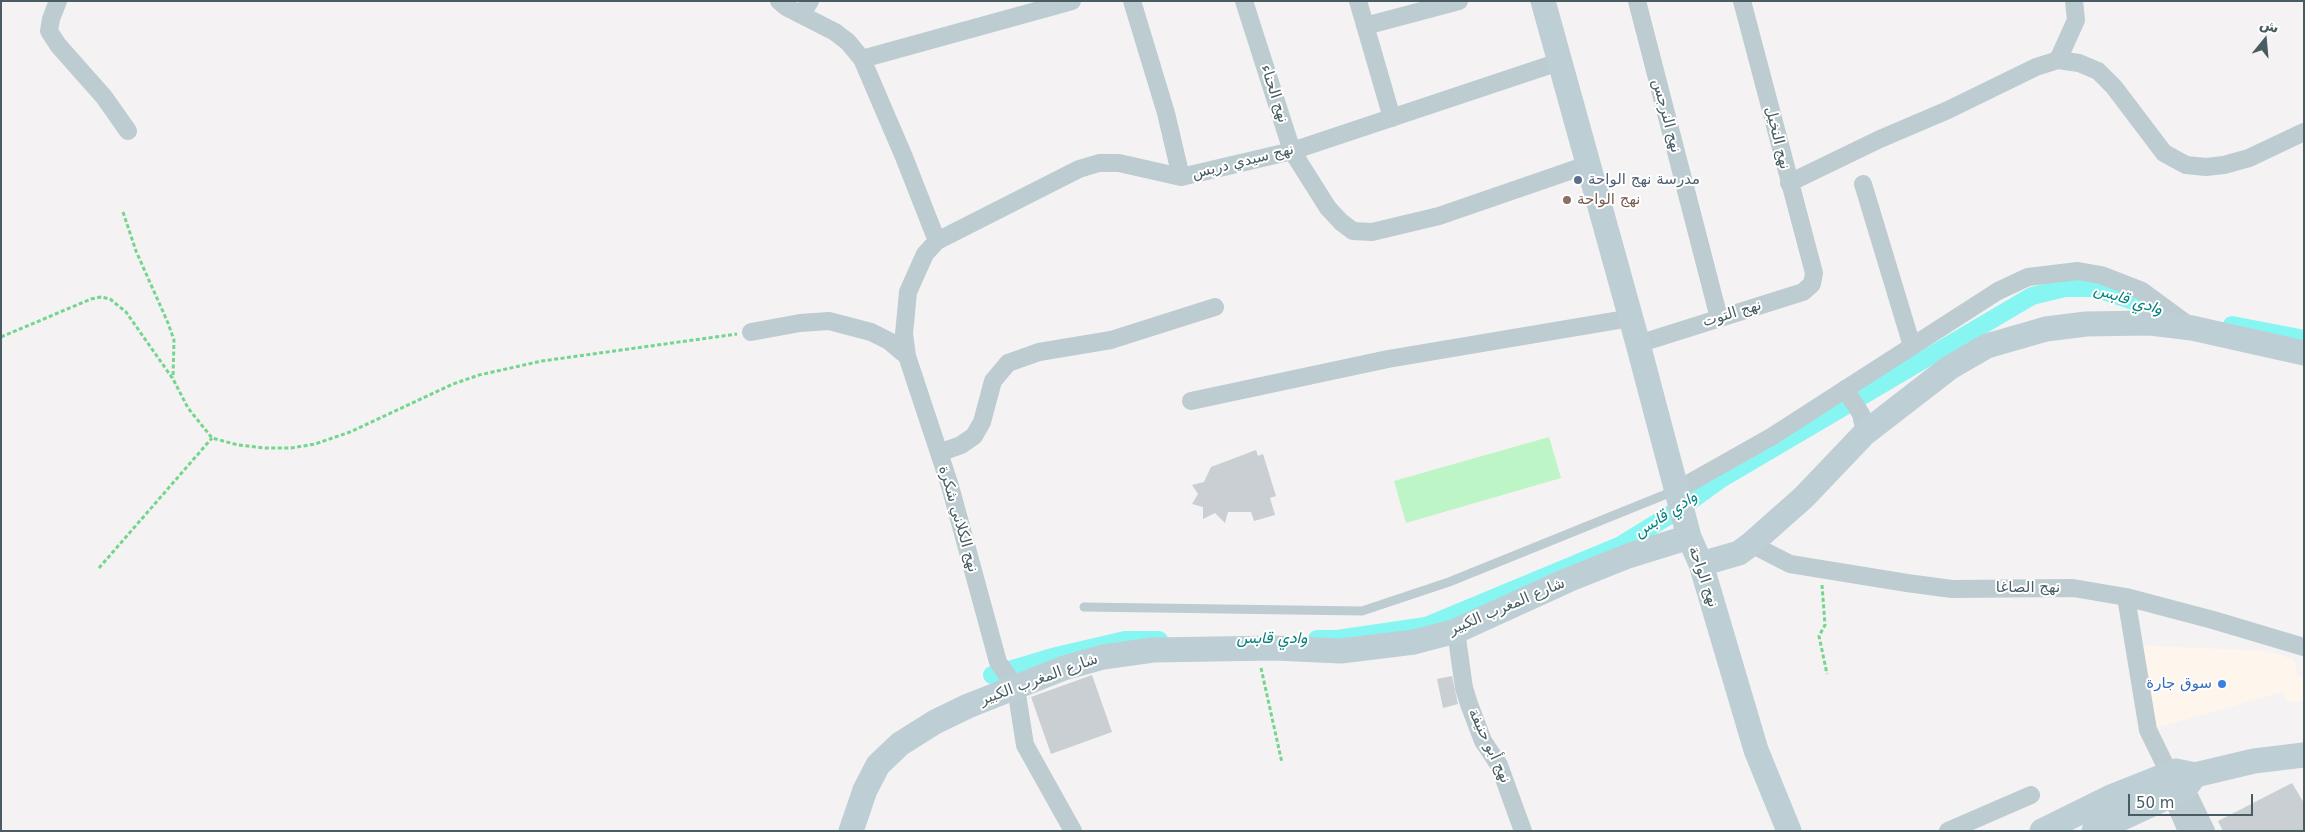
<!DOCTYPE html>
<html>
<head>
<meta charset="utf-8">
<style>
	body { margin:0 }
	#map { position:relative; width:2305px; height:832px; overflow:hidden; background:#f5f2f3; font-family:"DejaVu Sans",Vazirmatn,sans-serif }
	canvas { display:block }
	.frame { position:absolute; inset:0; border:2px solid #485c62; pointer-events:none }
	.north { position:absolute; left:2240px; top:15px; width:50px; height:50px; -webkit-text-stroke:4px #fff; paint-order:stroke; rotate:17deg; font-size:14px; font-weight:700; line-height:20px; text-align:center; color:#485c62 }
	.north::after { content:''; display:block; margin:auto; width:18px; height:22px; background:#485c62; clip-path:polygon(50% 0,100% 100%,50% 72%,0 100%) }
	.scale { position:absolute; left:2128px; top:794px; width:125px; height:22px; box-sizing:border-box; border:2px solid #485c62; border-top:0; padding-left:6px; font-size:15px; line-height:18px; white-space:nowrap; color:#485c62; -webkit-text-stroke:4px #fff; paint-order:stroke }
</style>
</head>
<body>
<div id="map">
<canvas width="2305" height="832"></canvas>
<div class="frame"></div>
<div class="north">ش</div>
<div class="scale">50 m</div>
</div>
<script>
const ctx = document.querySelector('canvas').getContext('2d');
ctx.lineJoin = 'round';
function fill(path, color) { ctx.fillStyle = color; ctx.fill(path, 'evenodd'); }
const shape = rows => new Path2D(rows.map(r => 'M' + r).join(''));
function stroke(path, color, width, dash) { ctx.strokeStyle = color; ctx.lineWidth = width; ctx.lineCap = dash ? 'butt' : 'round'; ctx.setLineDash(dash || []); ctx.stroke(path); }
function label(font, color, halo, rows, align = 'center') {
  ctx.font = font + ' "DejaVu Sans",Vazirmatn,sans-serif'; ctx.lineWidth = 4; ctx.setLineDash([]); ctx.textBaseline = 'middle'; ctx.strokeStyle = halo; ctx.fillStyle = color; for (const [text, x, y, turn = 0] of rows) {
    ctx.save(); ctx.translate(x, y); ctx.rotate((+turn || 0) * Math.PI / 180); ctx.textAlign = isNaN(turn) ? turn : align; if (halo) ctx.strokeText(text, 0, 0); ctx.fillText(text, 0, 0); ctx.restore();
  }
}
const commercial = shape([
	[2133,645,2267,651,2294,660,2298,676,2304,677,2304,701,2287,702,2283,692,2148,730]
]);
const green = shape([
	[1549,437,1561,478,1406,523,1394,481]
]);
const canal = shape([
	[2232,325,2304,339],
	[1317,639,1337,639,1426,626,1621,545,1681,508,1721,479,2032,296,2065,288,2094,288,2167,312],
	[992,675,1052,657,1125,640,1159,640]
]);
const building = shape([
	[1256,450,1258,456,1263,454,1276,496,1270,498,1275,515,1254,521,1251,512,1228,512,1225,523,1215,513,1203,519,1203,507,1192,504,1198,494,1192,485,1204,482,1211,467],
	[1092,675,1112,732,1051,754,1031,697],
	[1452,676,1458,704,1443,708,1437,679],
	[2292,783,2304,803,2304,831,2223,831,2218,821]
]);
const path = shape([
	[123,212,136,251,168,323,174,340,173,378],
	[1,337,91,299,101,297,110,299,126,312,173,379,188,408,212,438,238,445,265,448,291,448,315,444,350,432,453,384,479,375,542,361,737,334],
	[99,568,212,438],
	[1822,585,1825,625,1819,636,1827,674],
	[1261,668,1282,763]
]);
const lane = shape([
	[1084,607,1362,611,1449,582,1674,491]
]);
const street = shape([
	[58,1,51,19,49,31,58,45,104,97,128,131],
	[779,1,786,7,835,32,848,42,862,59,904,157,937,241],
	[1132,1,1166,113,1181,177],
	[1244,1,1292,151,1328,208,1341,222,1353,231,1372,232,1439,216,1587,165],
	[1358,1,1392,118],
	[1637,1,1719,318],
	[801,15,810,1],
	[1365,26,1459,1],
	[862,59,1072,1],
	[2058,60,2076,20,2074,1],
	[1789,183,1880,139,1948,110,2036,67,2058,60,2079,63,2098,71,2114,87,2164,153,2186,165,2206,167,2224,165,2249,158,2304,132],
	[1863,184,1912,346],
	[751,332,800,323,829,321,871,332,889,341,907,356,950,486,998,662,1016,688,1025,745,1073,831],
	[1638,344,1803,292,1812,284,1814,273,1742,1],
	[907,356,904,334,908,292,925,254,937,241,1079,169,1099,163,1119,163,1181,177,1292,151,1559,62],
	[1845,389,1861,414,1865,433],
	[1191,401,1388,359,1631,318],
	[939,453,961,445,974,436,982,422,993,381,1008,363,1039,352,1111,340,1215,307],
	[1677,490,1771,437,1998,291,2028,277,2078,271,2101,275,2142,291,2191,327],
	[1751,544,1790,564,1907,583,1952,589,2073,588,2126,597,2213,620,2304,647],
	[2126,597,2148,730,2170,775],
	[1456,631,1464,688,1469,704,1483,741,1499,765,1523,831],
	[2180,777,2206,831],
	[2167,785,2187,831],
	[1948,831,2031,795]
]);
const secondary = shape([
	[1543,1,1638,344,1689,537,1701,564,1756,750,1789,831],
	[1701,564,1739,553,1751,544,1804,497,1865,433,1949,368,1987,346,2046,329,2086,324,2150,323,2192,328,2304,353],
	[851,831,865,790,878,765,900,744,935,722,968,706,1064,668,1103,657,1153,650,1275,648,1341,651,1414,642,1456,631,1568,580,1628,556,1689,537],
	[2042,831,2113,796,2176,771,2195,775,2254,761,2304,755],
	[2094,831,2172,795,2186,787,2195,775]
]);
const markers = [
	[1578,180,5,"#5c6f8a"],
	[1567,200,5,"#8d6e63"],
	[2222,684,5,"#3f7fe0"]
];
const streetNames = [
	["نهج الحناء",1274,94,72],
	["نهج النرجس",1666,116,75],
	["نهج النخيل",1777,138,76],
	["نهج سيدي دريس",1243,162,-14],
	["نهج التوت",1732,314,-17],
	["نهج الكلاني شكرة",958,519,74],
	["نهج الواحة",1703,577,71],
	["نهج الصاغا",2028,588],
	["شارع المغرب الكبير",1507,607,-23],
	["شارع المغرب الكبير",1039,680,-20],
	["نهج أبو حنيفة",1489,746,65]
];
const serviceNames = [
	["مدرسة نهج الواحة",1588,180]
];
const educationNames = [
	["نهج الواحة",1577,200]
];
const shopNames = [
	["سوق جارة",2212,684]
];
const waterNames = [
	["وادي قابس",2128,300,17],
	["وادي قابس",1666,515,-33],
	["وادي قابس",1272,639]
];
fill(commercial, '#fef5ed');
fill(green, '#bef5c6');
stroke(canal, '#87f6f2', 18);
fill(building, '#c9cfd2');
stroke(path, '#72d78d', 3, [4, 2.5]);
stroke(lane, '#bcccd0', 9);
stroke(street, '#bcccd0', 18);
stroke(secondary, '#bdcfd5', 25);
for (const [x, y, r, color] of markers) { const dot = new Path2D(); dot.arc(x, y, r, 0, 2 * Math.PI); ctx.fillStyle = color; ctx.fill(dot); stroke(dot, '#fff', 2); }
label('15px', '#485c62', '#fff', streetNames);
label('15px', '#4e5e75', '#fff', serviceNames, 'left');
label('15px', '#785e54', '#fff', educationNames, 'left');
label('15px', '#366cbe', '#fff', shopNames, 'right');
label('italic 16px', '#06817d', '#fff', waterNames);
</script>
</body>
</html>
